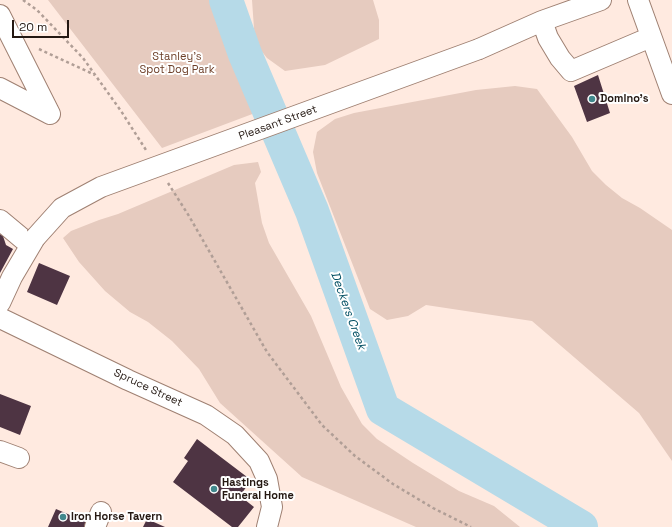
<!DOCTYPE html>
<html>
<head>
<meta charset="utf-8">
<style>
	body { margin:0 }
	#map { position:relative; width:672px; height:527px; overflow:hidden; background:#ffeae0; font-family:"Space Grotesk",sans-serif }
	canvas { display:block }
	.scale { position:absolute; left:12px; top:20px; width:57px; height:18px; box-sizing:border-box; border:2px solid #241812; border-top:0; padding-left:5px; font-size:12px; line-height:14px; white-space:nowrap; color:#241812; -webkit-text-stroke:3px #fff; paint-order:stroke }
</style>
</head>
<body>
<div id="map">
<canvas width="672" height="527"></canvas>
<div class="scale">20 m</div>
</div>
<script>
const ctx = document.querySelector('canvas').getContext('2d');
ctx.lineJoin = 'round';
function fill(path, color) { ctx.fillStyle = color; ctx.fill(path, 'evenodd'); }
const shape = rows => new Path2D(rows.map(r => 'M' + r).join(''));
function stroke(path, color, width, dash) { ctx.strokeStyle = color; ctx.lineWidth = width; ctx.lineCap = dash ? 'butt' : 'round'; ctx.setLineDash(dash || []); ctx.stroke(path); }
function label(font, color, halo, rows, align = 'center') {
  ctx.font = font + ' "Space Grotesk",sans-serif'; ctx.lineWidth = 4; ctx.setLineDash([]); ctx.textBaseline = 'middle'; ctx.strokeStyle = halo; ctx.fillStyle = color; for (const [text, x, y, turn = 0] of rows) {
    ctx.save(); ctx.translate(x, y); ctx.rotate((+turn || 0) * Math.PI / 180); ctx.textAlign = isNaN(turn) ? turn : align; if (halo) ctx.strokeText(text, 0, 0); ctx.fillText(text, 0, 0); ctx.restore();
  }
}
const green = shape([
	[48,0,221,0,263,110,162,148],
	[252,0,373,0,379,20,379,39,325,65,285,71,267,58,255,43],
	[515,86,537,89,572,137,592,171,606,185,622,198,640,208,672,230,672,461,639,413,532,321,426,305,408,316,387,320,370,309,317,173,313,152,317,132,335,119,354,113,476,90],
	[258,162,261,172,255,183,262,223,269,243,311,316,341,387,362,424,377,439,413,463,459,491,494,506,520,527,416,527,302,477,220,403,199,369,172,341,148,322,130,312,105,291,79,262,63,238,71,231,99,220,118,214,234,165]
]);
const river = shape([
	[226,0,245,54,312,211,383,409,581,527]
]);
const building = shape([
	[598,75,610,113,587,122,574,86],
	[0,234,3,236,6,245,13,249,0,273],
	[39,263,70,276,57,305,27,292],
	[0,394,31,406,20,435,0,427],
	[197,439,251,480,240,496,254,507,238,527,232,527,173,482,188,461,184,458],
	[56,509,91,524,89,527,48,527],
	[147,519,165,527,143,527]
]);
const path = shape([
	[23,0,37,10,83,58,121,111,146,150],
	[39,49,95,75],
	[168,183,189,216,267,352,322,425,355,456,393,484,433,508,471,527]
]);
const minor = shape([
	[638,0,672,94],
	[0,15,50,114],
	[542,21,548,38,560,58,571,71,651,37],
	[479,49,542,21,601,0],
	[0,88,50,114],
	[0,220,30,245],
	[0,303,12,277,35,238],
	[0,318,128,380,206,415,235,435,259,461,267,479,272,507,267,527],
	[0,451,19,458],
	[95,527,101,512]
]);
const minorBridge = shape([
	[35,238,62,208,101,187,479,49]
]);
const markers = [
	[592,99,4,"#41888d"],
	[214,489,4,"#41888d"],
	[63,517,4,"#41888d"]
];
const parkNames = [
	["Stanley's",177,57],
	["Spot Dog Park",177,70]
];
const poiNames = [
	["Domino's",600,99],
	["Hastings",222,483],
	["Funeral Home",222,496],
	["Iron Horse Tavern",71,517]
];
const streetNames = [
	["Pleasant Street",278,123,-20],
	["Spruce Street",148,388,25]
];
const waterNames = [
	["Deckers Creek",348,311,70]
];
fill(green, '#e6cbbf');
stroke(river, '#b6dae8', 34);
fill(building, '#4e3443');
stroke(minor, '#9f8072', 22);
stroke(path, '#b09e96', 2.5, [3, 3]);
stroke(minor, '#fff', 20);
stroke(minorBridge, '#9f8072', 22, []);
stroke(minorBridge, '#fff', 20);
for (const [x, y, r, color] of markers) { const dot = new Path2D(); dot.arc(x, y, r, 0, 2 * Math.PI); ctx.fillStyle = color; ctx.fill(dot); stroke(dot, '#fff', 1.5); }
label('11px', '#6d3f28', '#fff', parkNames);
label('bold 11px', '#241812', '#fff', poiNames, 'left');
label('11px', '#241812', '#fff', streetNames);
label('italic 12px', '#024f63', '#fff', waterNames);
</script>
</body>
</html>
